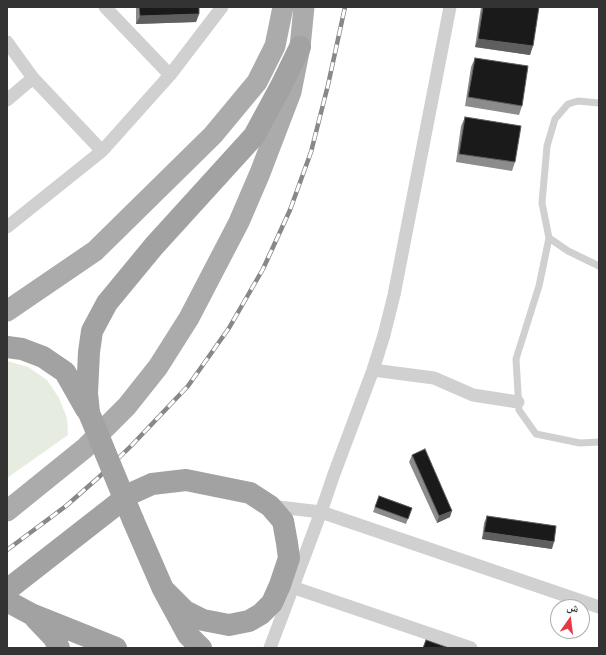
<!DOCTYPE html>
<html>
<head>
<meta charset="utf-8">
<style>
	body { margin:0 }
	#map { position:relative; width:606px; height:655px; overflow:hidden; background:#fff; font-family:"Fira Sans","Noto Naskh Arabic",sans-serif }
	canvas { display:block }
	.frame { position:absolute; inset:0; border:8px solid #333; pointer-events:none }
	.north { position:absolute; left:550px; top:599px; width:40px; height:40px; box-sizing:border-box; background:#fff; border:1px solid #adadad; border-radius:50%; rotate:14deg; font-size:11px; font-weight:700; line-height:16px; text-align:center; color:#333 }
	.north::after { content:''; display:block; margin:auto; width:14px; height:18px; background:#e63946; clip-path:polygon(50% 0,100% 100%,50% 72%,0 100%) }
</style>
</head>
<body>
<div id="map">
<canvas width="606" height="655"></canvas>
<div class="frame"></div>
<div class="north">ش</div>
</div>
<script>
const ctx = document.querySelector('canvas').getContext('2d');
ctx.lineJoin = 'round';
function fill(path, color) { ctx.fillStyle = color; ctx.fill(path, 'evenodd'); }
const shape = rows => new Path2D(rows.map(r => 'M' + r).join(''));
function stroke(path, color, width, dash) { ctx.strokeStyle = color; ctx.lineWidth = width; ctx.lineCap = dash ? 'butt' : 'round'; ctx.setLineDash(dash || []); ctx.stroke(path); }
const green = shape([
	[7,361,28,367,47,380,59,398,67,418,68,435,7,478]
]);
const service = shape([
	[599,103,578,101,568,104,555,119,547,146,542,203,549,238,568,251,599,266],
	[549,238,539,286,516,359,519,410,536,434,580,443,599,442]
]);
const minor = shape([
	[105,7,170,75],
	[7,42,33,78,102,151],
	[7,100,33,78],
	[7,227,102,151,170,75,222,7],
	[373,370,434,378,473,395,518,402],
	[270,506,321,512,599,607],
	[285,586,292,587,471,648],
	[270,648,321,512,334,474,373,370,384,335,394,295,450,7]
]);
const primary = shape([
	[7,311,95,251,213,135,257,82,275,46,283,7],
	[7,511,85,448,127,406,158,367,189,318,239,222,260,173,291,92,300,47,304,7]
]);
const trunk = shape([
	[7,347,22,349,43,357,65,372,86,409],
	[89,413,87,393,89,352,92,331,107,303,154,246,254,136,281,86,300,47],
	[133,520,163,589,188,635,201,648],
	[7,590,130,494,152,484,186,480,250,493,270,506,283,521,287,543,289,558,280,585,272,603,261,614,249,621,229,625,203,620,185,611,163,589],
	[7,601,31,614,116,648],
	[35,618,54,638,59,648]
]);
const rail = shape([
	[7,550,66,506,99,477,132,445,188,386,229,328,263,269,290,210,311,152,328,85,345,7]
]);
const trunkBridge = shape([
	[89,413,133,520]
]);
const wall = shape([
	[136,7,199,7,199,14,196,22,136,24],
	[481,7,539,7,530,55,475,47],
	[475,58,522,106,519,115,465,106,471,67],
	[465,117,515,162,512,171,456,162,461,126],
	[412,455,450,517,437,523,409,462],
	[379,496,412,508,406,524,373,512],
	[487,516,552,549,482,539,484,523]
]);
const shadedWall = shape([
	[199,14,196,22,136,24,140,16],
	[478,39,533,46,530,55,475,47],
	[452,511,450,517,437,523,439,516],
	[484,532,554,542,552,549,482,539]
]);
const building = shape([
	[139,7,199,7,199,14,140,16,139,7],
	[483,7,539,7,533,46,478,39,483,7],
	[475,58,528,66,522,106,468,97,475,58],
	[465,117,521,126,515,162,459,154,465,117],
	[425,449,452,511,439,516,412,455,425,449],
	[379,496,412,508,408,519,375,507,379,496],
	[487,516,556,526,554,542,484,532,487,516],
	[426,640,449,648,423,648,426,640]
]);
fill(green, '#e6ecdf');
stroke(service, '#d0d0d0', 7);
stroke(minor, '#d0d0d0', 13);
stroke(primary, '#ababab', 21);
stroke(trunk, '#a2a2a2', 22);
stroke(rail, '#888', 4.5);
stroke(rail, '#fff', 3, [9]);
stroke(trunkBridge, '#a2a2a2', 22);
fill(wall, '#8c8c8c');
fill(shadedWall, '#5f5f5f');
fill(building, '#1a1a1a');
stroke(building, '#5f5f5f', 1);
</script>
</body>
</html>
